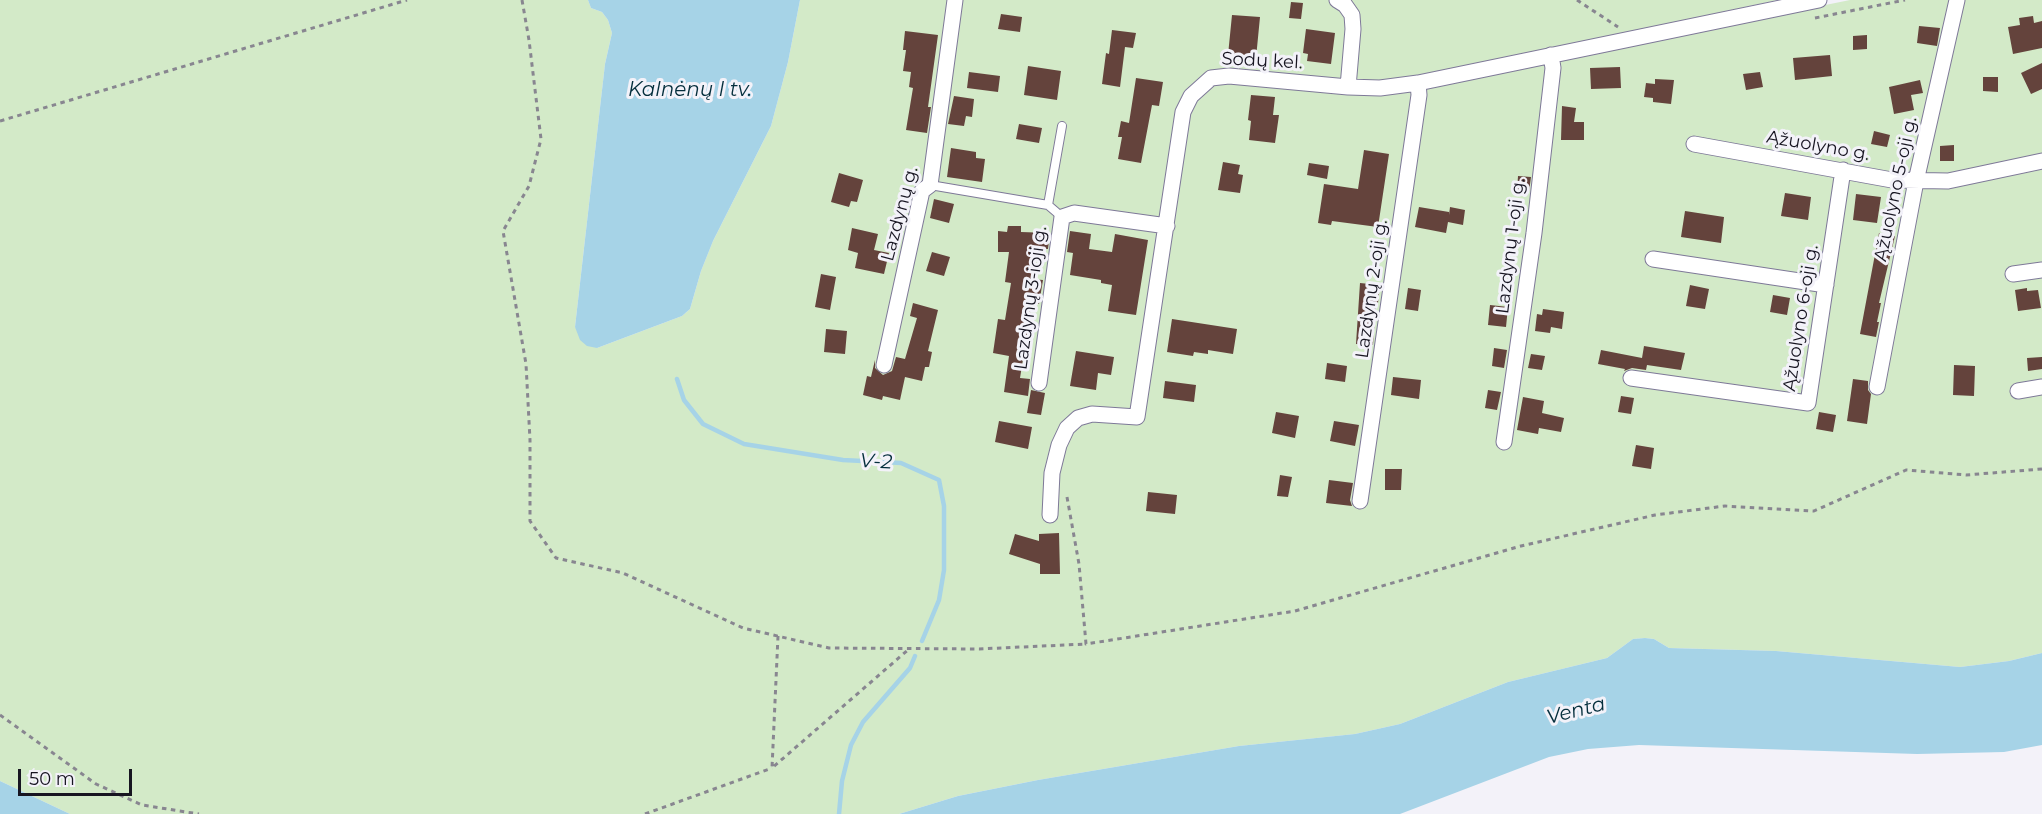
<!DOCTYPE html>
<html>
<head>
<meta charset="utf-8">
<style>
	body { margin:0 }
	#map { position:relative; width:2042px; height:814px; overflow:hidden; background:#f3f2f9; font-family:Montserrat,sans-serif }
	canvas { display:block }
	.scale { position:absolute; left:18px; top:769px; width:114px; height:27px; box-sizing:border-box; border:3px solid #171521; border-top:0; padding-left:8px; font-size:18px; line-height:21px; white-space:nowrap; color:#171521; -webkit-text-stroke:4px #f3f2f9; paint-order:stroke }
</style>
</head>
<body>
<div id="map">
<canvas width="2042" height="814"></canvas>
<div class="scale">50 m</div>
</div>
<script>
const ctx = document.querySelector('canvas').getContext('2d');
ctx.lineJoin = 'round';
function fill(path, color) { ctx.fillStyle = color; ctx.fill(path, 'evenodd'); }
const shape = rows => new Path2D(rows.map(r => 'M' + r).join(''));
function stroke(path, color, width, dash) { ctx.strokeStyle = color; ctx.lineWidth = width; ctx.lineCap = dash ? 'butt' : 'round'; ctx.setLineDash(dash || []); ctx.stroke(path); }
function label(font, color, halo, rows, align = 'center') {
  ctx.font = font + ' Montserrat,sans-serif'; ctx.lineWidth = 6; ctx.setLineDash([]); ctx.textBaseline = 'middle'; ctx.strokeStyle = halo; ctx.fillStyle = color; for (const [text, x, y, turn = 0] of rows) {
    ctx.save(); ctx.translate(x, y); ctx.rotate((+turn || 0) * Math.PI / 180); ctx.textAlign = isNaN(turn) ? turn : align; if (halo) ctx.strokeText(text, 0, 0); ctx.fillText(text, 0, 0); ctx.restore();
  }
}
const green = shape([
	[0,0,588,0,591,8,602,12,608,20,612,33,605,64,575,327,597,348,682,316,690,309,701,271,713,241,771,126,788,62,800,0,1778,0,1656,26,1658,39,1850,0,2042,0,2042,653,2009,661,1960,667,1776,651,1669,648,1654,639,1645,638,1633,639,1607,658,1508,682,1400,724,1355,734,1239,746,1038,780,958,796,899,814,70,814,0,781]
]);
const water = shape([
	[588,0,800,0,788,62,771,126,713,241,701,271,690,309,682,316,597,348,587,346,580,340,575,327,605,64,612,33,608,20,602,12,591,8],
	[1645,638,1654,639,1669,648,1776,651,1960,667,2009,661,2042,653,2042,745,2004,752,1917,754,1639,745,1588,749,1549,757,1400,814,899,814,958,796,1038,780,1239,746,1355,734,1400,724,1508,682,1607,658,1633,639],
	[0,781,70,814,0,814]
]);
const stream = shape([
	[677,379,684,400,703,424,744,444,843,460,901,463,939,480,944,506,944,570,939,600,922,641],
	[839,814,842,781,851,745,863,722,910,668,915,656]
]);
const building = shape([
	[1291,2,1303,3,1301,19,1289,18],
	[1001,14,1022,17,1020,32,998,29],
	[1232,15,1260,17,1256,58,1228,55],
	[2033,16,2034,23,2042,21,2042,48,2013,54,2008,27,2020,25,2019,18],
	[1919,26,1940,28,1937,46,1917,43],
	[1306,29,1335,33,1331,64,1307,61,1308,54,1303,53],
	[1112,30,1136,33,1133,48,1125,47,1120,87,1102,84,1106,53,1109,54],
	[905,31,938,35,928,107,931,107,927,133,906,130,913,88,909,87,911,72,903,71,906,50,903,50],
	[1867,35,1867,49,1853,50,1853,36],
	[1830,55,1832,76,1795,80,1793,58],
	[2042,63,2042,89,2031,94,2021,73],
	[1028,66,1061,71,1057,100,1024,95],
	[1620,67,1621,88,1591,89,1590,68],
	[969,72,1000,76,998,92,967,88],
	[1760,72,1763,87,1746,90,1743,74],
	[1983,77,1998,77,1998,92,1983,91],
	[1136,78,1163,82,1159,106,1152,105,1141,163,1118,159,1122,137,1118,137,1121,121,1129,123],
	[1655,79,1674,80,1671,104,1653,102,1653,98,1644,97,1646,83,1655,84],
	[1920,80,1923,93,1911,95,1914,110,1894,114,1889,87],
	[1251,95,1275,97,1273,115,1279,115,1275,143,1249,140,1251,121,1248,120],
	[954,96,974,99,972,117,966,116,964,126,948,124],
	[1562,106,1576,108,1574,122,1584,122,1584,140,1561,140],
	[1019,124,1042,128,1039,143,1016,139],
	[1874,131,1890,135,1887,147,1871,144],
	[1954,145,1954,161,1940,161,1940,146],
	[951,148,976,152,976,158,985,159,982,182,947,177],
	[1364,150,1389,154,1378,227,1332,221,1331,225,1318,223,1324,184,1358,189],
	[1223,162,1240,165,1238,174,1243,175,1240,193,1218,190],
	[1309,163,1329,166,1327,179,1307,175],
	[839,173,863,180,857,202,851,201,849,207,831,202],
	[1518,176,1531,177,1529,192,1517,191],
	[1785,193,1811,197,1808,220,1781,216],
	[1856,194,1881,197,1877,223,1853,220],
	[934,199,954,204,949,223,930,218],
	[1419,207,1449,212,1449,215,1450,207,1465,210,1463,225,1448,222,1446,233,1415,227],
	[1685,211,1724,217,1721,243,1681,237],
	[1008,226,1021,226,1021,232,1050,233,1048,249,1045,249,1044,253,1036,253,1032,279,1043,280,1039,304,1032,303,1020,378,1030,379,1028,396,1004,392,1009,356,993,353,998,319,1005,320,1011,283,1005,282,1009,252,998,252,998,231,1007,232],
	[852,228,878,234,874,250,889,253,884,274,855,268,858,253,848,250],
	[1070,231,1091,234,1089,249,1112,252,1115,234,1148,240,1136,315,1108,311,1112,285,1101,283,1101,280,1070,275,1073,253,1067,252],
	[1879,233,1895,236,1879,303,1881,303,1877,322,1879,322,1876,337,1860,334],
	[932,252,950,257,944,276,926,271],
	[821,274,836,277,830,310,815,307],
	[1360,283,1380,285,1378,303,1376,303,1373,345,1356,344],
	[1690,285,1709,289,1705,309,1686,306],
	[1408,288,1421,290,1418,311,1405,309],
	[2027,288,2027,291,2038,290,2041,308,2018,311,2015,290],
	[1773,295,1790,298,1787,315,1770,312],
	[913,303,938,310,928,351,932,352,929,367,925,367,922,381,905,377,900,400,883,396,882,400,863,395,867,376,871,377,875,360,875,368,883,375,892,371,896,357,905,359,917,318,910,316],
	[1490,305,1508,307,1506,327,1488,325],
	[1543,309,1564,312,1562,329,1551,327,1550,333,1535,331,1537,314,1542,315],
	[1172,319,1237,329,1233,354,1208,350,1208,354,1194,352,1193,356,1167,352],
	[826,329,847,331,845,354,824,352],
	[1644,346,1685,353,1681,370,1647,365,1646,370,1632,368,1624,371,1625,369,1598,364,1601,350,1642,358],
	[1494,348,1507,350,1504,368,1492,366],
	[1076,351,1114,357,1111,375,1098,373,1096,390,1070,386],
	[1531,354,1545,356,1542,370,1528,368],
	[2042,357,2042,369,2028,371,2027,358],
	[1327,363,1347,366,1345,382,1325,379],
	[1954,365,1975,366,1974,396,1953,395],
	[1393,377,1421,380,1419,399,1391,395],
	[1853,379,1868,381,1868,390,1871,394,1867,424,1847,421],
	[1165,381,1196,385,1194,402,1163,398],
	[1031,390,1045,393,1041,415,1027,413],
	[1488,390,1501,392,1497,410,1485,408],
	[1621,396,1634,398,1631,414,1618,412],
	[1523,397,1544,401,1542,413,1564,418,1561,432,1539,428,1538,434,1517,430],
	[1276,412,1299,416,1295,438,1272,433],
	[1819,412,1836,415,1833,432,1816,429],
	[999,421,1032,427,1028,449,995,442],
	[1334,421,1359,425,1355,446,1330,441],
	[1636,445,1654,448,1651,469,1632,466],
	[1385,469,1402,469,1401,490,1385,490],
	[1280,475,1292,477,1288,497,1277,496],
	[1329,480,1353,483,1350,500,1352,506,1326,503],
	[1148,492,1177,495,1175,514,1146,511],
	[1059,533,1060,574,1040,574,1040,564,1009,554,1015,534,1039,541,1039,534]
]);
const path = shape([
	[522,0,529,40,541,139,529,186,503,231,526,364,530,440,530,521,556,558,623,573,743,628,829,648,979,649,1086,644],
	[1577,0,1618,27],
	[1815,18,1905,0],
	[0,121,407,0],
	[1067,497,1079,564,1086,644,1295,611,1521,546,1655,515,1725,506,1814,511,1906,470,1966,475,2042,469],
	[778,636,772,768,909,649],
	[0,715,96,784,142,805,199,814],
	[645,814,772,768]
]);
const lane = shape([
	[930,185,1048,205,1062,217],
	[1048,205,1062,126]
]);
const street = shape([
	[1337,0,1345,5,1352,15,1353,29,1348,87],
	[1694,144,1892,180,1948,181,2042,161],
	[1653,259,1826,285],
	[2013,274,2042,270],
	[884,365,922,191,930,185,955,0],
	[1631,378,1808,403,1843,170],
	[1039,383,1062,217,1074,213,1167,226],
	[1877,387,1916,181,1957,0],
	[2018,391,2042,387],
	[1504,442,1534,233,1553,68,1551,55],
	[1360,501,1419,95,1418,83],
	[1050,515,1052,473,1059,445,1067,428,1078,418,1092,414,1137,417,1183,112,1191,96,1211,78,1229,76,1348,87,1380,88,1418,83,1819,0]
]);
const streetNames = [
	["Sodų kel.",1262,61,3],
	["Ąžuolyno g.",1818,146,10],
	["Ąžuolyno 5-oji g.",1896,189,-78],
	["Lazdynų g.",900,214,-75],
	["Lazdynų 1-oji g.",1511,246,-83],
	["Lazdynų 2-oji g.",1372,289,-82],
	["Lazdynų 3-ioji g.",1031,298,-82],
	["Ąžuolyno 6-oji g.",1801,318,-81]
];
const waterNames = [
	["Kalnėnų I tv.",690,90],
	["V-2",876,462,3],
	["Venta",1576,711,-14]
];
fill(green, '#d3eac8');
fill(water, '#a6d3e7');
stroke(stream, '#a6d3e7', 4.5);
fill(building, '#64433c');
stroke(lane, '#7e7998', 10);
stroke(street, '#7e7998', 17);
stroke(path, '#888690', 3, [4.5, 4.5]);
stroke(lane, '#fff', 8);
stroke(street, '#fff', 15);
label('18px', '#171521', '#f3f2f9', streetNames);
label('italic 20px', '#042e3c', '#f3f2f9', waterNames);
</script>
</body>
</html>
